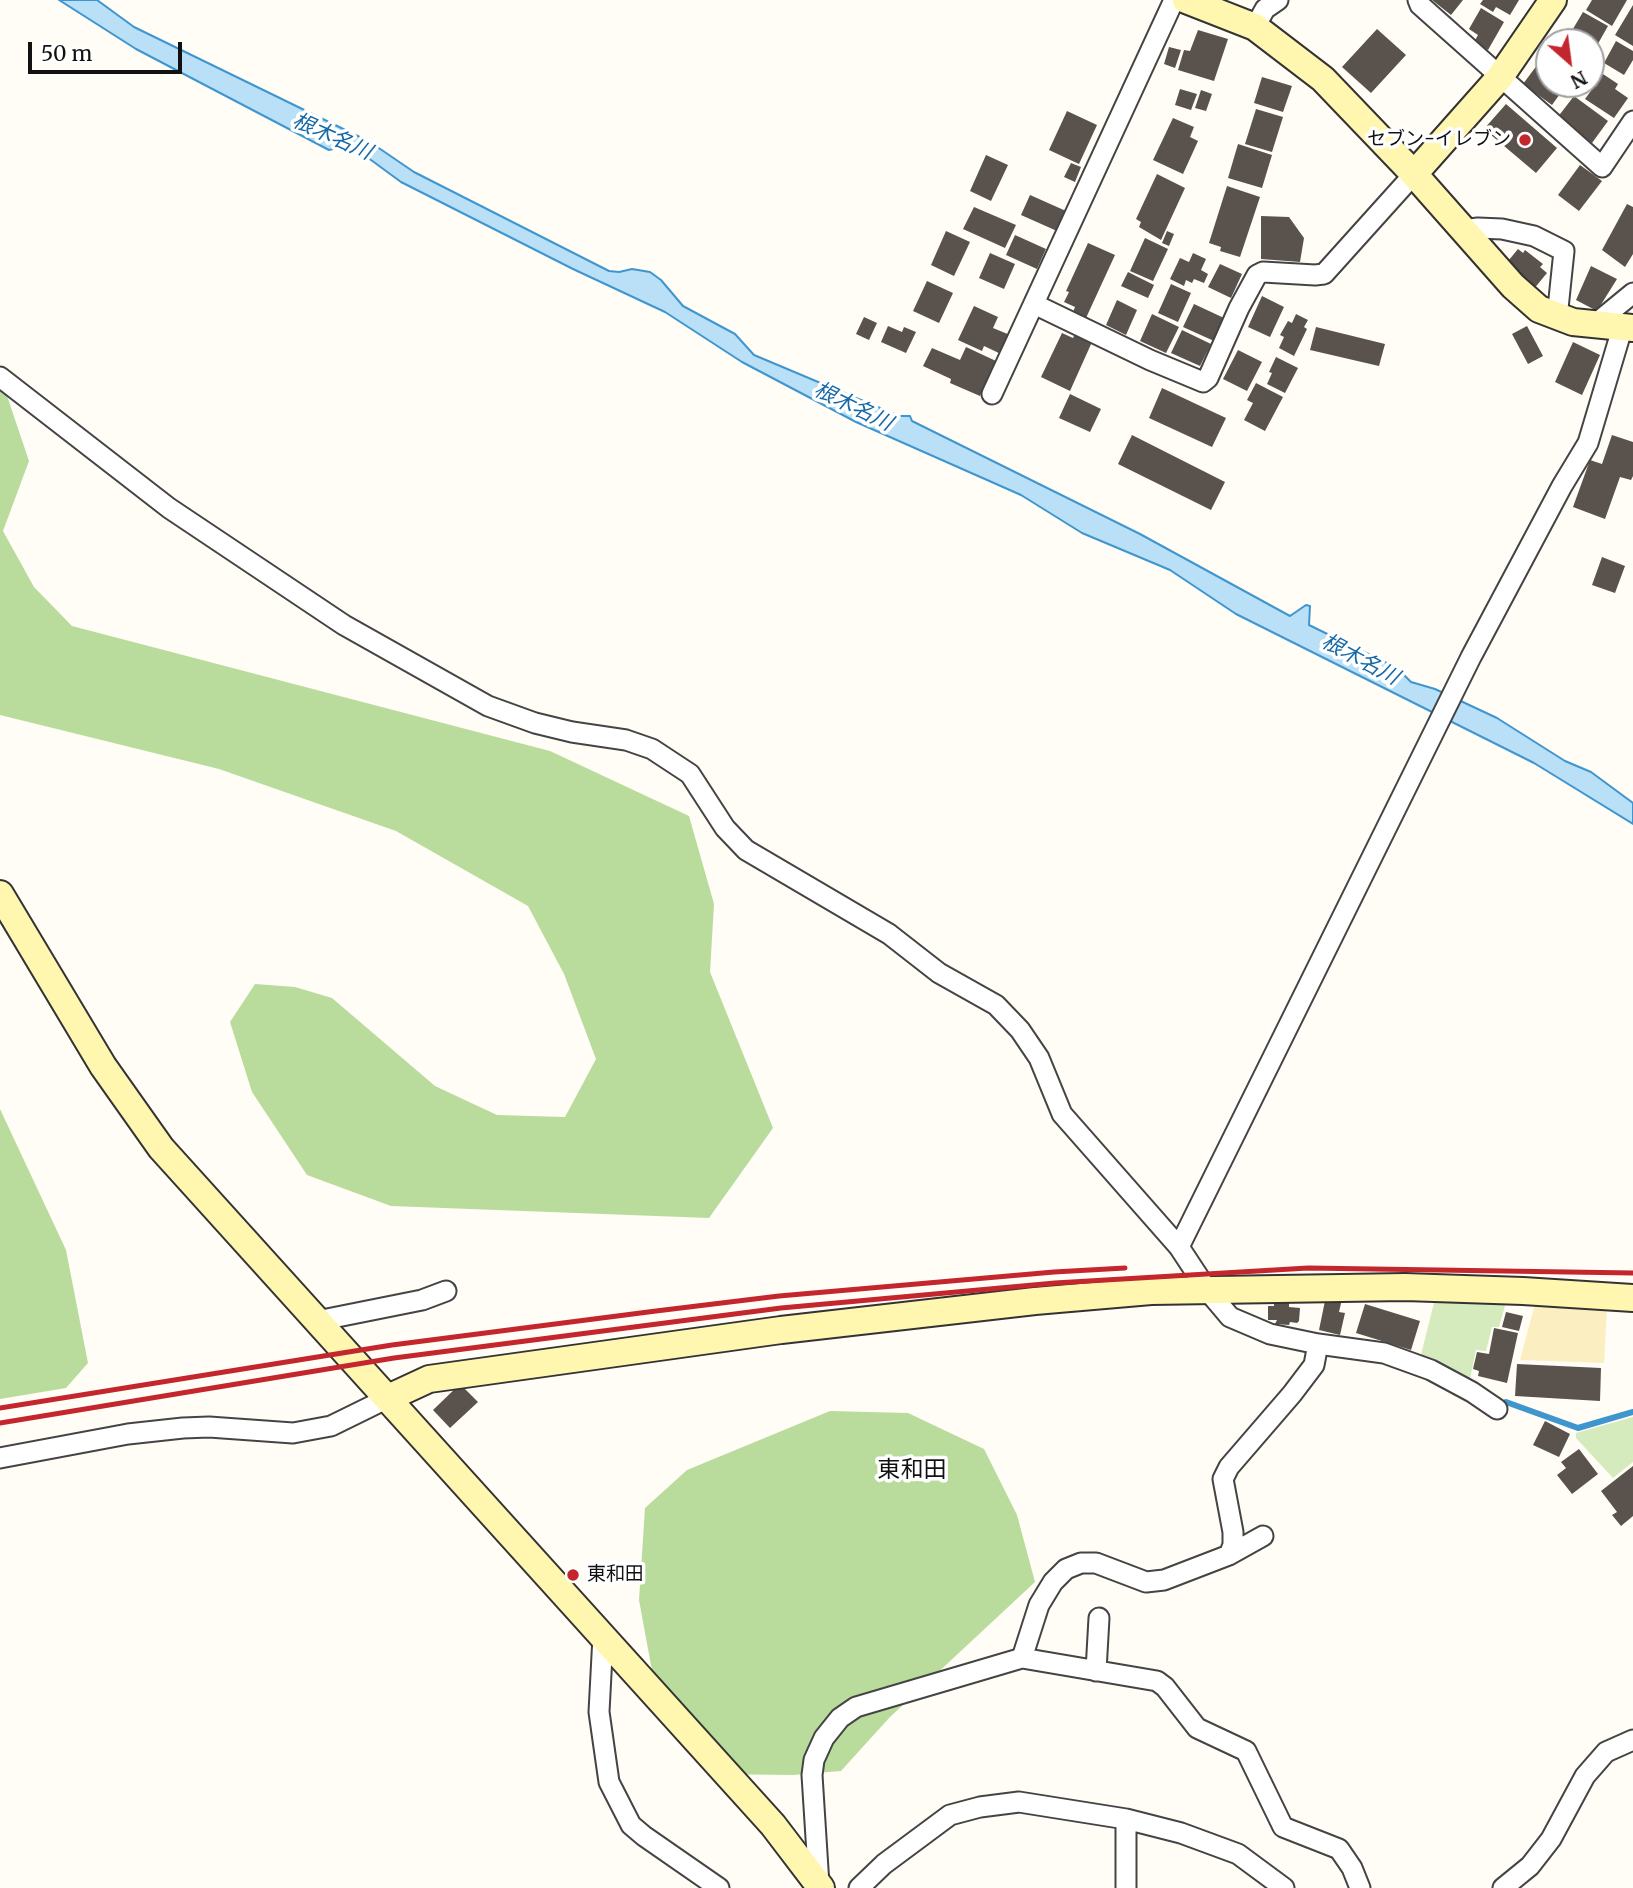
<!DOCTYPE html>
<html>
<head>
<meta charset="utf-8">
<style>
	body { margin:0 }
	#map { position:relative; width:1633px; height:1888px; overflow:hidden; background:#fffdf5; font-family:Merriweather,serif }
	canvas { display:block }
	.north { position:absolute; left:1535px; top:28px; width:70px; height:70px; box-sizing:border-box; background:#fff; border:2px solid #a0a0a0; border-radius:50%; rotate:152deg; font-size:19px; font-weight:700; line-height:28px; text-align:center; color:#111 }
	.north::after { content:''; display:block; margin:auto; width:24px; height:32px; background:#c4262e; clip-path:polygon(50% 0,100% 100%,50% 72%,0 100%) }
	.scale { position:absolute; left:28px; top:42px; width:154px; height:32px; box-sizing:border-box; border:4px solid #111; border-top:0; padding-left:9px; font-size:21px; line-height:24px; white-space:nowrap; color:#111; -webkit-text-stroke:5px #fff; paint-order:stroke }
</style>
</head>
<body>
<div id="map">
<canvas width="1633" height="1888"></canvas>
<div class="north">N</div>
<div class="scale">50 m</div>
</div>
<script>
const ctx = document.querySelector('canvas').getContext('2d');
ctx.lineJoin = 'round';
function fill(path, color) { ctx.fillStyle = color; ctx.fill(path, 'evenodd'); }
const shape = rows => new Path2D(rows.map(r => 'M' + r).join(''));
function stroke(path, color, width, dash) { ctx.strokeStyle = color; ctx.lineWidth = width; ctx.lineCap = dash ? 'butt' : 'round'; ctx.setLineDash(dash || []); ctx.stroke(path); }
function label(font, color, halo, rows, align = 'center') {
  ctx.font = font + ' Merriweather,"Noto Sans JP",serif'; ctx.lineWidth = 7; ctx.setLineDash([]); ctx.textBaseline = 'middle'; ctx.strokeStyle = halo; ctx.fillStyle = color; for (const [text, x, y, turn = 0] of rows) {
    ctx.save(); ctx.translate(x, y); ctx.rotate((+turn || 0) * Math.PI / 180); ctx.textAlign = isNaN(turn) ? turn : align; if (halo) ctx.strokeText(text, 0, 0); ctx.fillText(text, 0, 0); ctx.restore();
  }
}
const green = shape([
	[1435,1299,1506,1302,1499,1327,1492,1327,1486,1351,1476,1350,1470,1379,1421,1355],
	[1633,1417,1633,1462,1613,1478,1576,1438,1576,1433]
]);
const forest = shape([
	[0,375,29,461,3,531,34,587,72,626,550,751,689,816,714,904,710,972,773,1128,709,1218,391,1206,307,1175,252,1092,230,1022,255,984,295,987,332,998,435,1086,497,1115,565,1117,596,1059,564,974,528,906,396,831,219,769,0,715],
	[0,1109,66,1250,88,1363,66,1388,0,1399],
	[830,1411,908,1413,984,1449,1017,1515,1035,1582,889,1718,841,1771,793,1775,712,1774,653,1676,639,1600,645,1508,687,1470]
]);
const sand = shape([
	[1535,1304,1607,1306,1604,1363,1520,1360]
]);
const water = shape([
	[59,0,97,0,134,27,370,142,414,172,609,271,619,272,632,269,650,272,661,280,683,306,735,334,754,355,899,416,910,416,912,421,1140,534,1290,616,1306,605,1310,606,1309,625,1397,668,1411,682,1435,689,1497,718,1565,761,1591,772,1633,803,1633,824,1534,763,1236,614,1170,570,1082,533,1021,495,856,422,742,362,665,312,573,269,401,182,356,149,337,148,329,150,136,49,59,0]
]);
const stream = shape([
	[1506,1402,1578,1428,1633,1412]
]);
const building = shape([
	[1432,0,1463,0,1451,15],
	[1483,0,1519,0,1510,15,1496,7,1493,12,1480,4],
	[1592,0,1627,0,1612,26,1586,10],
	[1633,5,1633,46,1615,35],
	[1481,8,1504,22,1488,50,1474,42,1478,35,1469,29],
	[1583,12,1608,26,1591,56,1591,42,1571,42,1567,39],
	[1377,29,1406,55,1371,93,1342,67],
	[1198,30,1228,39,1214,81,1178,70,1184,50,1190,51],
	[1616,41,1633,51,1633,60,1624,75,1604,63],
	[1169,47,1181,50,1175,68,1164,64],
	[1549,49,1549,84,1567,84,1552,105,1523,84],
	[1603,74,1618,84,1615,89,1628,98,1614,118,1585,99],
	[1262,77,1292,86,1283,112,1254,103],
	[1180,89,1197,94,1191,110,1175,105],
	[1201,90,1212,94,1206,111,1195,108],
	[1574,96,1608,121,1592,143,1557,118],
	[1506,104,1557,148,1536,173,1484,129],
	[1256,109,1283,117,1272,152,1245,144],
	[1067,111,1097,125,1079,164,1049,150],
	[1173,118,1194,127,1190,137,1198,141,1183,174,1153,160],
	[1238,144,1272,155,1262,188,1228,178],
	[986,155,1008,165,991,201,970,191],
	[1071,163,1081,167,1075,182,1064,177],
	[1580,165,1602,181,1579,211,1558,195],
	[1157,174,1185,188,1161,240,1139,227,1141,222,1136,219],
	[1227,186,1260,197,1240,257,1220,251,1221,247,1209,243],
	[1030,195,1066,211,1057,231,1021,215],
	[1627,204,1633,207,1633,254,1625,267,1602,250],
	[974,207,1016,225,1005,248,963,229],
	[1261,216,1289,217,1304,238,1300,262,1261,259],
	[946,231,970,242,954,276,931,265],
	[1167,231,1174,234,1169,246,1162,243],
	[1015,235,1046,249,1037,269,1006,255],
	[1145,238,1168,249,1153,281,1130,271],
	[1088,243,1115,255,1086,318,1073,312,1075,307,1064,302,1069,292,1066,291],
	[1518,249,1523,253,1525,250,1543,264,1540,267,1547,273,1533,290,1504,266],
	[990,253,1015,264,1004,289,979,278],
	[1193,253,1206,259,1201,270,1208,274,1204,283,1194,279,1192,283,1186,280,1184,286,1170,279,1180,258,1189,262],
	[1220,264,1242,274,1231,298,1208,287],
	[1591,266,1617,279,1597,311,1576,300],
	[1128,272,1154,285,1148,298,1121,286],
	[927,281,953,293,939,323,913,311],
	[1171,284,1191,293,1178,322,1158,313],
	[1262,296,1284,307,1270,337,1248,327],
	[1117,300,1137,310,1126,335,1106,325],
	[1194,304,1224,318,1214,341,1183,327],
	[974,306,998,317,993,328,1010,335,1001,354,984,346,982,351,958,340],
	[1152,314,1179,327,1166,353,1140,341],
	[1296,314,1308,320,1304,327,1307,329,1294,356,1279,348,1284,337,1280,335,1288,321,1292,323],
	[864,317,877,323,869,340,856,334],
	[888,326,902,332,904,327,916,332,906,353,881,342],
	[1527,326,1543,356,1528,364,1512,334],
	[1316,327,1385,344,1379,366,1310,350],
	[1182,330,1211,344,1200,366,1171,353],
	[1062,333,1073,338,1075,334,1092,342,1070,391,1041,377],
	[1573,342,1600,355,1582,395,1555,382],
	[966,347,996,361,980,396,950,383,951,379,923,366,932,348,960,360],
	[1238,350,1262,362,1247,391,1223,379],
	[1276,357,1298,368,1285,393,1267,384,1272,373,1269,372],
	[1256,383,1283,397,1265,431,1244,420,1253,403,1247,400],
	[1162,388,1226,418,1212,447,1149,418],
	[1070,394,1101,409,1090,432,1059,418],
	[1132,435,1225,482,1211,510,1118,464],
	[1612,435,1633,442,1633,476,1631,480,1620,477,1605,519,1573,507,1590,460,1602,464],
	[1602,557,1625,566,1615,593,1592,585],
	[1326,1296,1342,1299,1339,1312,1345,1313,1340,1335,1319,1330],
	[1274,1302,1289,1303,1289,1307,1300,1308,1299,1321,1297,1323,1290,1322,1289,1325,1275,1324,1277,1320,1268,1320,1268,1306,1274,1306],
	[1365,1304,1420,1321,1411,1350,1356,1333],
	[1506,1312,1523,1316,1519,1331,1502,1327],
	[1494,1328,1518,1333,1507,1383,1478,1376,1479,1371,1473,1369,1477,1352,1489,1354],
	[1517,1364,1601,1368,1600,1401,1515,1396],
	[460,1384,478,1402,450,1428,433,1410],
	[1545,1421,1570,1434,1559,1457,1533,1445],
	[1579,1449,1598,1474,1572,1494,1557,1475,1566,1468,1561,1462],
	[1633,1466,1633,1516,1621,1526,1612,1515,1617,1512,1601,1491]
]);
const street = shape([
	[1418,0,1420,5,1602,167,1633,121],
	[1255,27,1265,9,1278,0],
	[1462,230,1478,228,1502,229,1534,236,1564,251,1557,318],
	[1034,304,1150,360,1203,382,1208,378,1239,308,1257,275,1263,272,1315,275,1324,274,1414,174],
	[1594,325,1633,293],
	[0,377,169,508,344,625,488,706,535,723,572,732,626,740,652,749,690,774,725,828,746,850,889,934,939,973,996,1005,1020,1030,1039,1058,1062,1114,1179,1247,1208,1291,1230,1317,1270,1334,1318,1344,1384,1353,1431,1370,1472,1392,1497,1409],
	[992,394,1174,0],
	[1179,1247,1471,657,1562,486,1588,443,1622,329],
	[317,1321,422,1300,446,1291],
	[0,1458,128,1434,183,1428,209,1427,293,1433,331,1426,388,1398],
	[1229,1555,1233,1545,1233,1532,1223,1479,1229,1467,1292,1394,1314,1365,1318,1344],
	[603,1636,599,1712,609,1782,631,1825,644,1836,719,1888],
	[1022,1658,1039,1605,1053,1582,1066,1569,1081,1563,1096,1563,1146,1582,1164,1580,1229,1555,1263,1536],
	[1096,1671,1099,1618],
	[1126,1819,1126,1888],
	[819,1885,812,1775,814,1760,824,1738,840,1718,856,1707,1022,1658,1157,1681,1165,1687,1197,1728,1246,1751,1283,1827,1339,1849,1352,1868,1360,1888],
	[859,1888,884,1864,950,1815,980,1807,1019,1802,1126,1819,1181,1833,1238,1854,1284,1888],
	[1503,1888,1530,1866,1551,1839,1585,1776,1606,1752,1633,1740]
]);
const secondary = shape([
	[1186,0,1255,27,1323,79,1414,174,1513,286,1539,309,1573,322,1633,328],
	[1414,174,1500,77,1553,0],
	[0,894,103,1066,161,1148,773,1825,821,1888],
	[388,1398,429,1379,781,1330,1035,1301,1151,1291,1405,1287,1523,1291,1633,1298]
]);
const rail = shape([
	[0,1408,392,1345,656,1311,779,1296,1054,1272,1125,1268],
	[0,1423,394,1358,781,1308,1055,1283,1308,1268,1633,1273]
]);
const markers = [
	[1525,140,7,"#c4262e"],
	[573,1575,7,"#c4262e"]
];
const poiNames = [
	["セブン-イレブン",1511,140],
	["東和田",587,1575,"left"]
];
const waterNames = [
	["根木名川",332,137,24],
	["根木名川",853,407,26],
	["根木名川",1360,660,28]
];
const quarterNames = [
	["東和田",912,1470]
];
fill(green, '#d5ebbd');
fill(forest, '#b9dc9c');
fill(sand, '#fbeec1');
fill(water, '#b9e0f7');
stroke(water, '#3f96cf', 2);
stroke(stream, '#3f96cf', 6);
fill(building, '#5a524d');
stroke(street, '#444', 23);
stroke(secondary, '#333', 30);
stroke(street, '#fff', 19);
stroke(secondary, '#fff6b0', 26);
stroke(rail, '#c4262e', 5);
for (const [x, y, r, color] of markers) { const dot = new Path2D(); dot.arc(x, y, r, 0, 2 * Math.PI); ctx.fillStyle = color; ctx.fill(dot); stroke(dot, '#fff', 2.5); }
label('19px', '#111', '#fff', poiNames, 'right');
label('italic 21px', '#1768a6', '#fff', waterNames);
label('23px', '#111', '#fff', quarterNames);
</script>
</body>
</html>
